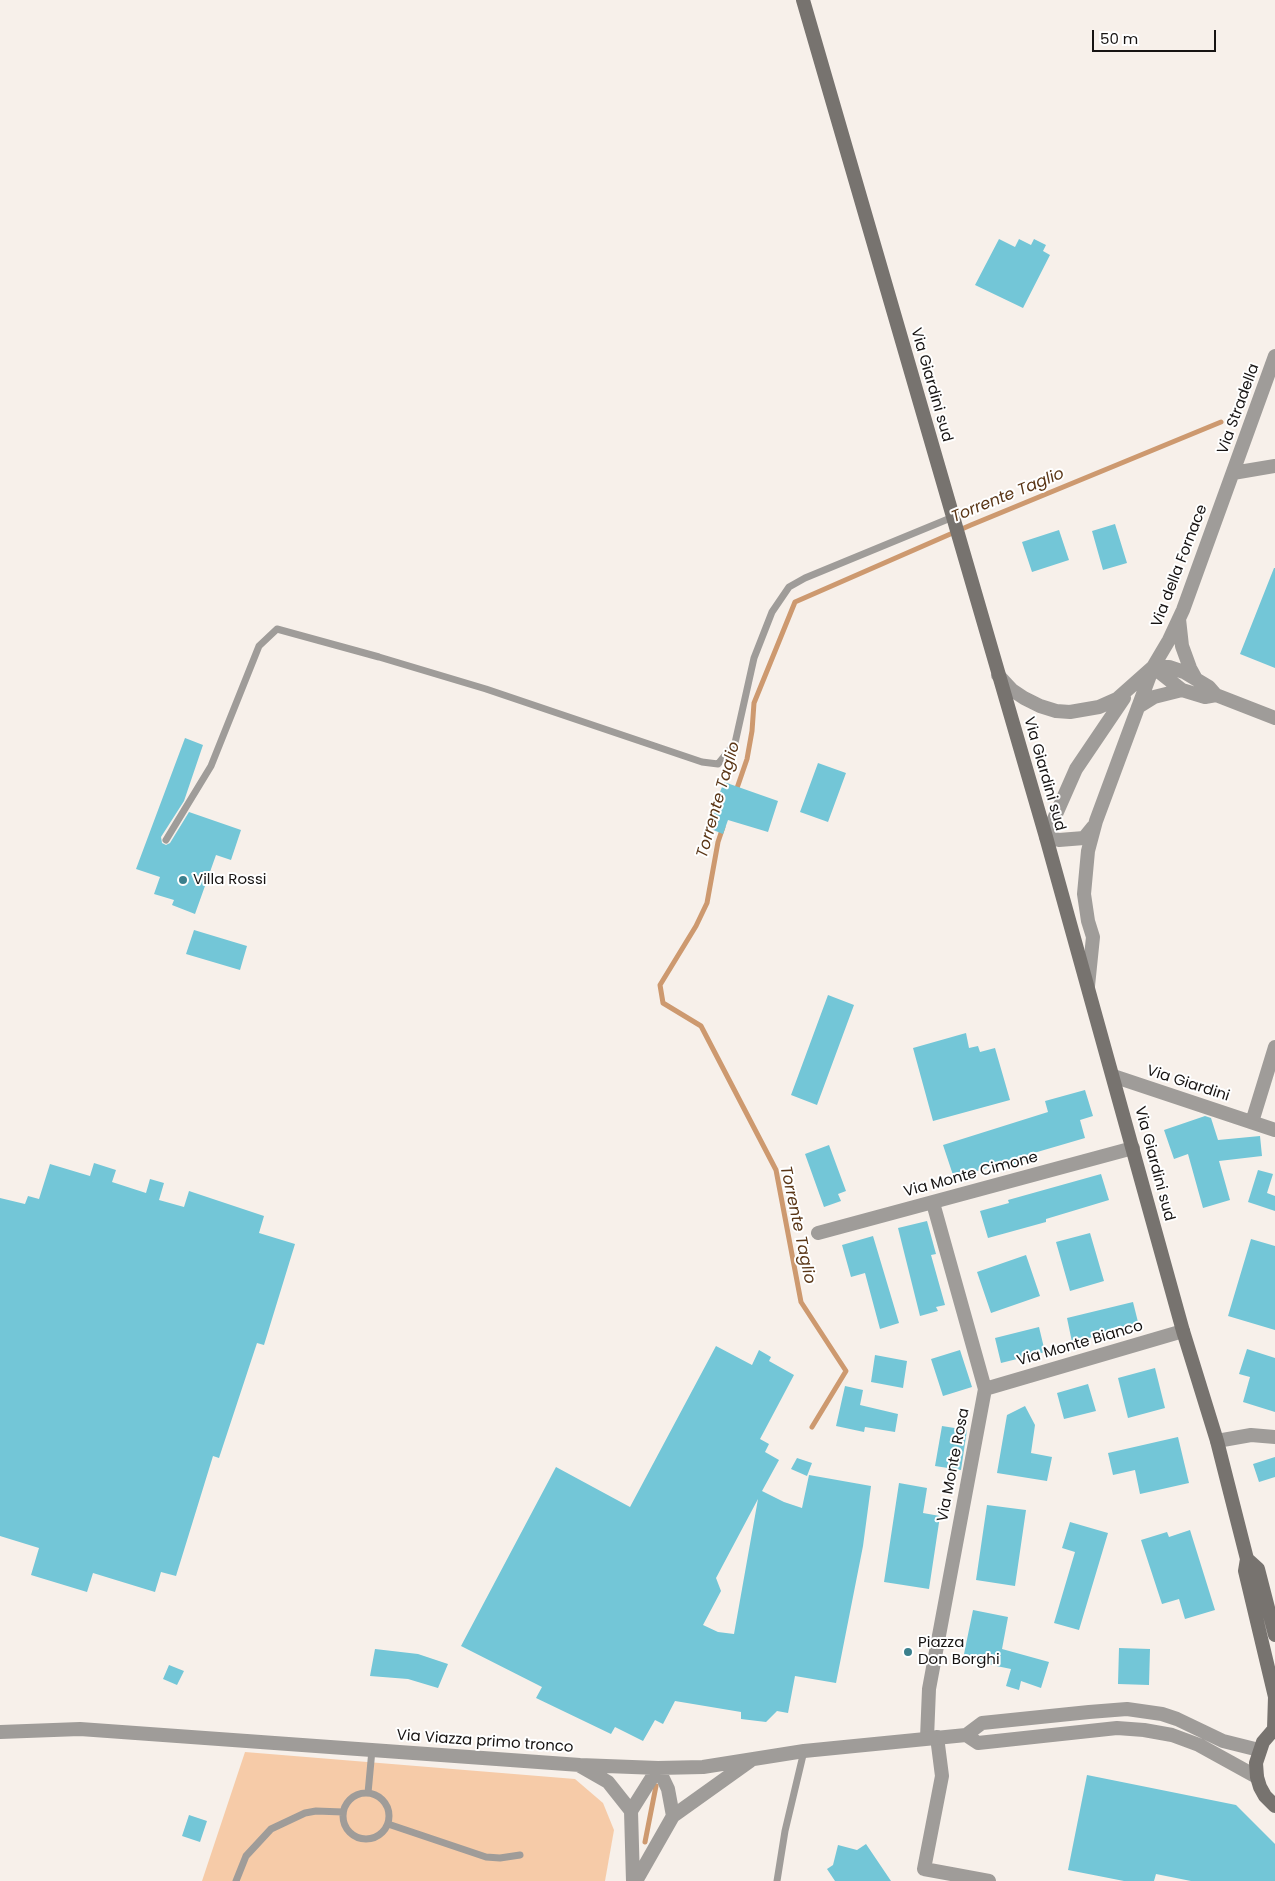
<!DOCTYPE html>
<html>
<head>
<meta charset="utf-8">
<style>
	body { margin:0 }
	#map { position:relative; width:1275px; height:1881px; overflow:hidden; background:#f7f0ea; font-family:Poppins,sans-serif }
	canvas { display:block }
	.scale { position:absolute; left:1092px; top:30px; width:124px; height:22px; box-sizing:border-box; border:2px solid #171413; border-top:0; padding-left:6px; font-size:15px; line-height:18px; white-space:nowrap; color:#171413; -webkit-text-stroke:4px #fff; paint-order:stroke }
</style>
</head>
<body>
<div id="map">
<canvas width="1275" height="1881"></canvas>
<div class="scale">50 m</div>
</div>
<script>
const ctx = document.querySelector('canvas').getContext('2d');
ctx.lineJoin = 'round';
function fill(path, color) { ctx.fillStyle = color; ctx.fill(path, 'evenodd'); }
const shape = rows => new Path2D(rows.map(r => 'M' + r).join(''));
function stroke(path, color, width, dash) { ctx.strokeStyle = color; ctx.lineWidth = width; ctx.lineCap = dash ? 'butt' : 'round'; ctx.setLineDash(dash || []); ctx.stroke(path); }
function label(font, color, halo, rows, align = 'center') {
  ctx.font = font + ' Poppins,sans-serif'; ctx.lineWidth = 4; ctx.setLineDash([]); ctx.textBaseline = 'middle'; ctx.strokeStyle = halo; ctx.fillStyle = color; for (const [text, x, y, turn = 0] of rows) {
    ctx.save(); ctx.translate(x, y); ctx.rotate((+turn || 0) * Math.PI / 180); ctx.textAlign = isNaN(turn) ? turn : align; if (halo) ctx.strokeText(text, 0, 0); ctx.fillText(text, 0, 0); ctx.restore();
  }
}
const green = shape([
	[245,1752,575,1779,603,1803,614,1830,605,1881,202,1881]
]);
const stream = shape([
	[736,791,747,759,752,731,754,703,795,602,971,525,1221,422],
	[723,827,718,842,707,903,696,926,660,985,663,1003,701,1026,776,1170,801,1302,846,1371,812,1427],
	[645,1842,656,1786]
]);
const building = shape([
	[999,239,1015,247,1019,239,1031,245,1034,239,1046,245,1043,251,1050,255,1023,308,975,285],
	[1115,524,1127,563,1103,570,1092,531],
	[1059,530,1069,560,1032,572,1022,542],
	[1274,568,1275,568,1275,668,1240,654],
	[185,738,203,745,184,801,161,837,162,843,166,845,170,843,189,812,241,830,231,860,216,855,195,914,172,905,174,900,154,894,160,877,136,869],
	[818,763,846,773,828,822,800,812],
	[724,782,778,801,768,832,728,820,723,834,706,827],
	[194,930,247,946,240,970,186,954],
	[828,995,854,1005,817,1105,791,1095],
	[966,1033,969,1048,978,1046,980,1052,995,1048,1010,1100,933,1121,913,1048],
	[1085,1090,1093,1116,1080,1120,1085,1138,1027,1155,1028,1160,1001,1168,1000,1164,954,1178,943,1145,1048,1112,1045,1101],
	[1205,1116,1211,1118,1218,1140,1260,1136,1262,1156,1219,1161,1230,1200,1203,1208,1188,1154,1174,1159,1164,1130],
	[829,1145,846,1191,838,1194,841,1201,824,1207,805,1154],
	[94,1163,116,1170,112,1182,146,1193,150,1179,164,1183,159,1200,184,1207,189,1191,264,1216,259,1233,295,1244,264,1345,257,1343,219,1458,213,1456,176,1576,161,1572,155,1592,93,1573,87,1592,31,1575,39,1548,0,1536,0,1198,25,1204,28,1196,39,1199,50,1164,90,1176],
	[1258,1170,1273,1174,1267,1193,1275,1196,1275,1211,1248,1202],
	[1101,1174,1109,1200,1046,1219,1046,1222,988,1238,980,1211,1009,1203,1008,1200],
	[927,1221,936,1254,931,1255,945,1305,936,1307,938,1311,920,1316,898,1228],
	[1090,1233,1104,1281,1070,1291,1056,1242],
	[873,1236,899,1323,880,1329,865,1273,851,1277,842,1245],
	[1251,1239,1275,1246,1275,1330,1228,1316],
	[1026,1255,1040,1296,991,1313,977,1272],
	[1133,1302,1139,1326,1072,1342,1067,1318],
	[1039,1327,1045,1352,1001,1363,995,1338],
	[716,1346,752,1365,759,1350,771,1357,769,1361,794,1375,760,1439,769,1444,765,1452,779,1460,762,1491,784,1502,802,1508,809,1475,871,1486,863,1546,836,1683,795,1676,788,1713,777,1711,766,1722,741,1719,741,1712,675,1701,663,1724,655,1720,643,1741,615,1727,611,1734,536,1698,542,1687,461,1646,556,1467,630,1507],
	[758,1499,734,1634,718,1632,703,1625,721,1591,716,1578],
	[1247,1349,1275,1358,1275,1412,1243,1402,1250,1377,1239,1374],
	[960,1350,972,1387,943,1396,931,1359],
	[875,1355,907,1361,903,1388,871,1382],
	[1155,1368,1165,1408,1128,1418,1118,1378],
	[1088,1384,1096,1411,1064,1419,1057,1393],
	[845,1386,863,1390,860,1405,898,1414,895,1432,865,1427,864,1432,836,1426],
	[1025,1406,1035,1425,1031,1453,1052,1457,1047,1481,997,1473,1007,1415],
	[942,1426,967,1430,961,1470,935,1466],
	[1178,1437,1189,1483,1140,1494,1135,1470,1113,1475,1108,1453],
	[1275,1457,1275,1477,1259,1482,1253,1464],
	[797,1458,812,1463,807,1476,791,1469],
	[899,1483,927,1488,923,1513,940,1516,929,1589,884,1582],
	[987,1505,1026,1510,1015,1586,976,1580],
	[1070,1522,1108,1533,1079,1630,1054,1623,1075,1552,1062,1548],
	[1190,1530,1215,1610,1185,1619,1179,1599,1162,1604,1141,1540,1167,1532,1169,1537],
	[973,1610,1008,1617,1002,1649,1049,1662,1041,1688,1021,1681,1019,1690,1006,1686,1011,1669,963,1659],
	[1119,1648,1150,1649,1149,1685,1118,1684],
	[375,1649,418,1654,448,1664,438,1688,408,1679,370,1676],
	[169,1665,184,1671,177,1685,163,1679],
	[1087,1775,1236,1805,1275,1844,1275,1881,1191,1881,1156,1874,1154,1881,1124,1881,1068,1870],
	[189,1815,207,1821,200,1842,182,1836],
	[866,1844,891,1881,835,1881,827,1869,833,1865,838,1845,857,1850]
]);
const service = shape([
	[166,840,211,766,259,646,277,629,379,657,486,689,702,762,718,764,735,743,754,658,772,612,789,587,805,578,953,517],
	'343 1816a23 23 0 1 1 46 0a23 23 0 1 1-46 0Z',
	[368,1793,372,1750],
	[388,1824,486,1857,500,1858,520,1855],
	[236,1881,246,1856,271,1829,305,1813,316,1811,343,1812],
	[777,1881,785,1831,804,1751]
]);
const minor = shape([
	[1233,473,1275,466],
	[1179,619,1182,646,1190,668,1196,679],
	[1153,667,1182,690,1205,697,1216,695],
	[998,675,1012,690,1024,698,1040,706,1056,711,1070,712,1099,707,1117,699,1153,667,1169,667,1184,672,1209,687,1216,695,1275,718],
	[1138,707,1154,697,1182,690],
	[1093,827,1084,838,1059,840,1046,837,1076,769,1124,698],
	[1088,986,1093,937,1088,921,1084,894,1088,851,1096,821,1153,667,1169,640,1183,610,1275,356],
	[1113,1076,1275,1130],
	[1252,1122,1275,1047],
	[818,1233,1133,1148],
	[985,1389,1183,1331],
	[1217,1441,1251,1435,1275,1437],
	[937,1737,942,1776,924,1869,989,1881],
	[927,1738,929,1689,985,1389,933,1203]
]);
const tertiary = shape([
	[0,1732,80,1729,580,1765,658,1768,703,1767,804,1751,966,1735,982,1723,1089,1712,1127,1709,1162,1714,1177,1719,1223,1741,1259,1750],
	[966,1735,978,1743,1117,1728,1144,1730,1172,1735,1199,1745,1257,1777],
	[580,1766,608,1782,631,1811],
	[658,1768,668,1789,673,1816],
	[633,1881,631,1811,658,1768],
	[636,1881,673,1816,750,1761]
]);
const secondary = shape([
	[803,0,1046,837,1183,1331,1217,1441,1247,1559,1245,1571,1275,1697,1274,1729],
	[1247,1559,1258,1569,1275,1635],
	[1275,1728,1263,1742,1256,1763,1257,1777,1260,1787,1265,1796,1275,1806]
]);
const markers = [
	[183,880,5,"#3b808d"],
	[908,1652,5,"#3b808d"]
];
const streetNames = [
	["Via Giardini sud",931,385,74],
	["Via Stradella",1239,409,-70],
	["Via della Fornace",1180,566,-69],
	["Via Giardini sud",1044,774,74],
	["Via Giardini",1188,1084,18],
	["Via Giardini sud",1154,1164,75],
	["Via Monte Cimone",971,1175,-15],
	["Via Monte Bianco",1080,1344,-16],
	["Via Monte Rosa",954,1465,-79],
	["Via Viazza primo tronco",485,1742,4]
];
const poiNames = [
	["Villa Rossi",193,880],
	["Piazza",918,1643],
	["Don Borghi",918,1660]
];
const waterNames = [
	["Torrente Taglio",1008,496,-22],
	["Torrente Taglio",719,800,-74],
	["Torrente Taglio",797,1225,78]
];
fill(green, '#f6cba8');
stroke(stream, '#cd996f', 5);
fill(building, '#73c6d7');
stroke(service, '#9f9c99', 7);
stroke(minor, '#9f9c99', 14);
stroke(tertiary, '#9f9c99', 14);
stroke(secondary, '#77736f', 14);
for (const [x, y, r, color] of markers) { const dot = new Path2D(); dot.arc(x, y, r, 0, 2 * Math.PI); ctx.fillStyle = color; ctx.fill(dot); stroke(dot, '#fff', 2); }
label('15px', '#171413', '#fff', streetNames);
label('15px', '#171413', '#fff', poiNames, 'left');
label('italic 16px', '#5a3616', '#fff', waterNames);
</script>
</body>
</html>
